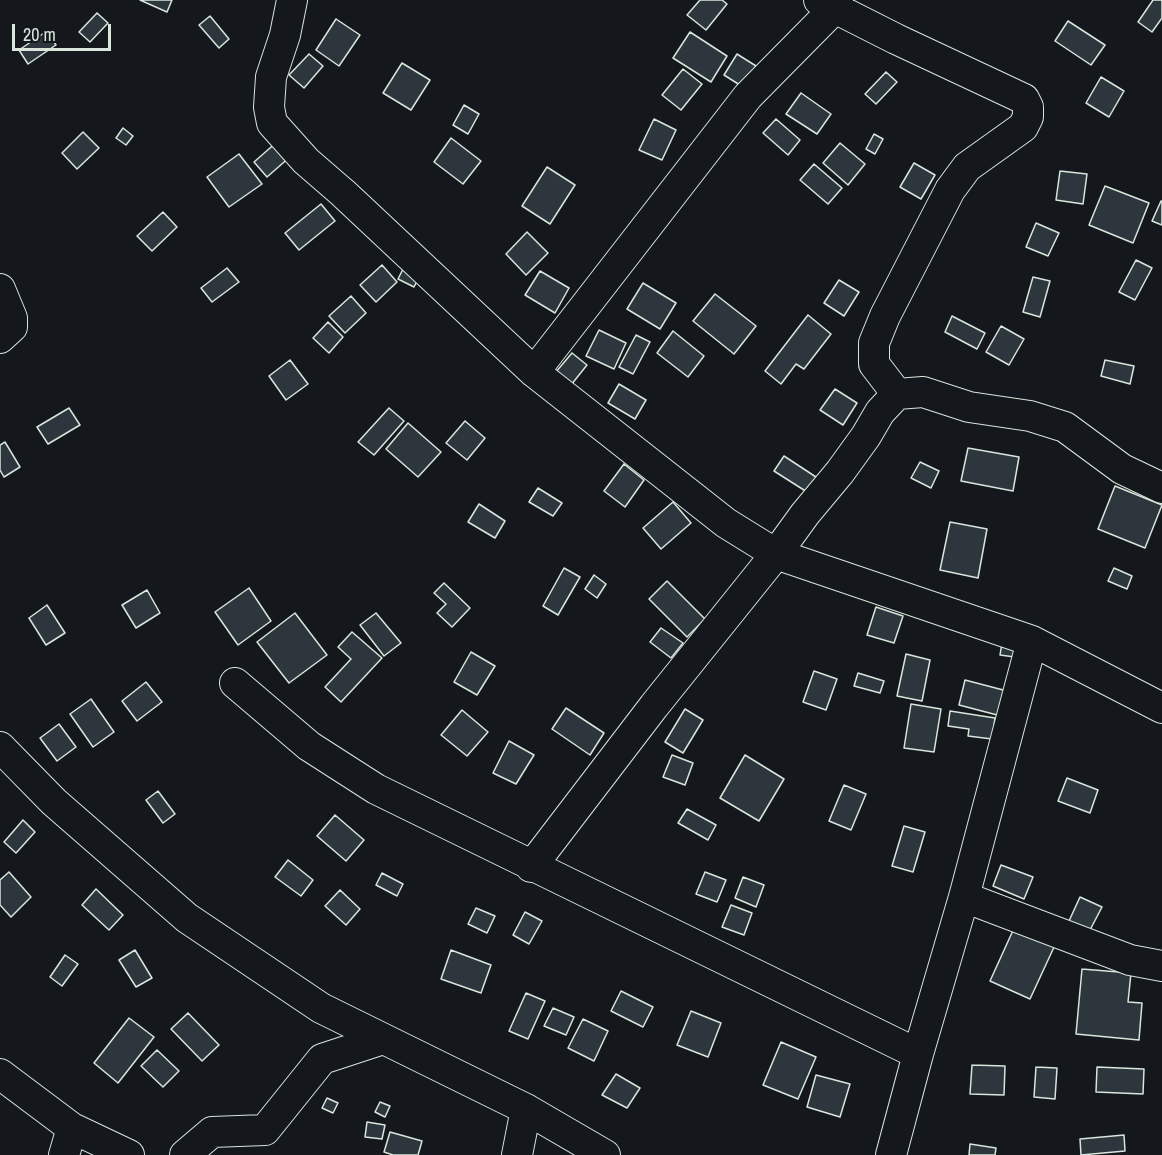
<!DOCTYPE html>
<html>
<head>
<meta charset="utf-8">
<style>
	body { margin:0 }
	#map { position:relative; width:1162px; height:1155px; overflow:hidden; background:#14181c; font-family:"Archivo Narrow",sans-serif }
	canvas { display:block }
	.scale { position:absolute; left:12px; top:24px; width:99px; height:27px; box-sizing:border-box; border:3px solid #d8e6dc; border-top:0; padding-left:8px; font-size:18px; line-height:21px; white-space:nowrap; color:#d8e6dc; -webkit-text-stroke:4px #14181c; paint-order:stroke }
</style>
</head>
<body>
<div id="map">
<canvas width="1162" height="1155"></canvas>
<div class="scale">20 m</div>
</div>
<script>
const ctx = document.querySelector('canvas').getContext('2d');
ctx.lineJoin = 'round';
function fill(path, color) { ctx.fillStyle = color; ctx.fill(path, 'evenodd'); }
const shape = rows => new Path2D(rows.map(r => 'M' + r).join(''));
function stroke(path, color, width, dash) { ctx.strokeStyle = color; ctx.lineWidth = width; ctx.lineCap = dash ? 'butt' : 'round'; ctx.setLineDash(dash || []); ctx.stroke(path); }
const building = shape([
	[140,0,172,0,167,12,140,0],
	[700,0,722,0,727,4,706,30,687,15,700,0],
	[1153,0,1162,0,1162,18,1152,32,1138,22,1153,0],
	[97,13,108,23,90,42,79,32,97,13],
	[210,16,229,39,219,48,199,25,210,16],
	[336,19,360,35,339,66,316,50,336,19],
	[1068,21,1105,45,1091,65,1055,41,1068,21],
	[47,31,56,45,28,64,19,50,47,31],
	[690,32,727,56,711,82,673,58,690,32],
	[309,54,323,66,304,88,289,75,309,54],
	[737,54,756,66,743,87,724,75,737,54],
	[402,63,430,80,411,110,383,93,402,63],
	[683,69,702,84,681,110,662,95,683,69],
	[886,72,897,82,876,104,865,94,886,72],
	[1101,77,1124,91,1109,117,1086,103,1101,77],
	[801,93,831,114,817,134,786,114,801,93],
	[464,105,479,114,468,134,453,125,464,105],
	[654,119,676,130,662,160,639,150,654,119],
	[776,119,800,140,788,155,763,133,776,119],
	[123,128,133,136,126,145,116,138,123,128],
	[83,132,99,148,77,169,62,153,83,132],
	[874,134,883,139,875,154,866,149,874,134],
	[451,138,481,161,463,184,434,162,451,138],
	[278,141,291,156,267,177,254,162,278,141],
	[840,143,865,164,848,185,823,163,840,143],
	[239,154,262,184,229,207,207,177,239,154],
	[914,163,935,175,921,199,900,187,914,163],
	[814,164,842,188,828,204,800,180,814,164],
	[547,167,575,185,550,224,522,206,547,167],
	[1060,171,1087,174,1083,204,1056,200,1060,171],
	[1105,186,1149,203,1133,243,1089,225,1105,186],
	[1161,201,1162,201,1162,225,1152,221,1161,201],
	[321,204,335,221,299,250,285,233,321,204],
	[163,212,177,227,152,251,137,236,163,212],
	[1036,223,1059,233,1048,256,1026,247,1036,223],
	[527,232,548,253,526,275,506,254,527,232],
	[1136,260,1152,268,1135,300,1119,292,1136,260],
	[382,265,397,282,376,302,360,285,382,265],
	[227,268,239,282,212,302,201,288,227,268],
	[403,269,419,277,414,287,398,279,403,269],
	[540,271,569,288,555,313,525,295,540,271],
	[1033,277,1050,281,1040,317,1023,312,1033,277],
	[839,280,859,292,844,316,824,303,839,280],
	[643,283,676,303,660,329,627,309,643,283],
	[715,294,756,326,734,354,693,321,715,294],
	[351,296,366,313,345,333,329,316,351,296],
	[808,315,831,334,804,369,796,364,781,384,765,371,808,315],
	[952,316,985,333,977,349,945,332,952,316],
	[328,322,343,337,329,353,313,338,328,322],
	[1001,326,1024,339,1009,365,986,352,1001,326],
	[599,330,626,343,614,369,586,356,599,330],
	[673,331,704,356,688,377,657,353,673,331],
	[636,335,650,342,633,374,619,367,636,335],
	[572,353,587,365,571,385,555,373,572,353],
	[290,360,308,384,286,400,269,376,290,360],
	[1105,360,1134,366,1130,384,1101,376,1105,360],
	[619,384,646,400,635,419,608,403,619,384],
	[835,389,857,403,843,425,820,410,835,389],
	[69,408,80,425,48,444,37,427,69,408],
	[389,408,404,421,374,455,358,442,389,408],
	[465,421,485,438,467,460,446,443,465,421],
	[408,423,441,452,418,477,386,449,408,423],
	[5,442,20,467,4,477,0,470,0,445,5,442],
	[968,448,1019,457,1013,491,961,481,968,448],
	[784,456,816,477,807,492,774,471,784,456],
	[920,462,939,471,931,488,911,478,920,462],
	[624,464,644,480,625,507,604,491,624,464],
	[1115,486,1162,505,1145,548,1098,529,1115,486],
	[538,488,562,503,553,516,529,502,538,488],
	[673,502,691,523,661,549,643,528,673,502],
	[479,504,505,521,495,538,468,522,479,504],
	[950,522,987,529,978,578,940,570,950,522],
	[564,568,580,577,558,615,543,606,564,568],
	[1114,568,1132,576,1127,589,1108,581,1114,568],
	[594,575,606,584,597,598,585,589,594,575],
	[667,581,705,619,687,637,649,599,667,581],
	[444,583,470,608,452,627,437,613,446,604,434,593,444,583],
	[249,588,271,621,238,645,215,612,249,588],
	[147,590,160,613,136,628,122,605,147,590],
	[47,605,65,633,46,645,29,618,47,605],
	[876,607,903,616,894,643,867,635,876,607],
	[295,613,327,655,289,683,257,642,295,613],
	[376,613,401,643,384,656,360,625,376,613],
	[661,628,683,643,671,658,650,642,661,628],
	[352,632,382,658,341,702,325,687,351,659,338,647,352,632],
	[1002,643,1024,645,1022,658,1000,655,1002,643],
	[471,652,495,666,477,695,454,682,471,652],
	[906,654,930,660,922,701,897,696,906,654],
	[814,671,837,679,826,710,803,702,814,671],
	[858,673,884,681,880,693,854,686,858,673],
	[965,680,1007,691,1001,716,959,705,965,680],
	[146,682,162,702,137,721,122,701,146,682],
	[91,699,114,732,93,747,70,714,91,699],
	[911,704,941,709,934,752,904,748,911,704],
	[566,708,604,733,590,755,552,729,566,708],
	[685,709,703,720,683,753,665,742,685,709],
	[462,710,488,732,467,756,441,735,462,710],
	[950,711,995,718,992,739,968,736,969,729,948,726,950,711],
	[59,724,76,747,57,761,40,738,59,724],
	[509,741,534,755,516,784,493,773,509,741],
	[672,755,693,763,685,785,663,777,672,755],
	[745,755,784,779,759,821,720,798,745,755],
	[1067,778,1098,790,1090,813,1058,801,1067,778],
	[844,785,866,794,851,830,829,821,844,785],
	[158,791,175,814,163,823,146,800,158,791],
	[687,809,716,825,708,840,678,823,687,809],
	[335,815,364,840,346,861,317,836,335,815],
	[23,820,35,832,16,853,4,842,23,820],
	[904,826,925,832,913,872,892,866,904,826],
	[288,860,313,880,301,896,275,877,288,860],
	[1001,865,1033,877,1024,899,993,886,1001,865],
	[9,872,31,897,11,917,0,905,0,880,9,872],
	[705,872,726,880,717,902,696,894,705,872],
	[382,873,403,884,397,896,376,885,382,873],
	[743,877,764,885,756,907,735,898,743,877],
	[96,889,123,915,109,930,82,905,96,889],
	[340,890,360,909,346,925,325,906,340,890],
	[1080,897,1102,907,1090,930,1069,921,1080,897],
	[731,905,752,913,744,935,722,927,731,905],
	[476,908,495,916,487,933,468,924,476,908],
	[525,912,542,921,529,944,513,935,525,912],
	[1015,926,1055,945,1030,999,990,981,1015,926],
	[135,950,152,978,136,987,119,960,135,950],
	[451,950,491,965,481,993,441,979,451,950],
	[65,955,78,964,62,986,50,977,65,955],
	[1082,969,1131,973,1128,1002,1142,1003,1139,1040,1076,1034,1082,969],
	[621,991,653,1007,643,1027,611,1011,621,991],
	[526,993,545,1001,528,1039,509,1031,526,993],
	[553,1008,574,1017,566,1035,544,1026,553,1008],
	[691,1011,721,1023,708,1057,677,1045,691,1011],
	[188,1013,219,1045,202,1061,171,1029,188,1013],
	[129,1018,154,1037,118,1083,94,1063,129,1018],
	[583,1019,608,1031,594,1061,568,1048,583,1019],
	[781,1042,816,1057,798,1099,763,1085,781,1042],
	[157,1050,179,1071,163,1087,141,1066,157,1050],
	[972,1065,1005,1066,1004,1095,970,1094,972,1065],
	[1036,1067,1057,1068,1055,1099,1034,1097,1036,1067],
	[1097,1067,1144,1069,1143,1094,1096,1092,1097,1067],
	[616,1074,640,1088,627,1108,602,1095,616,1074],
	[816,1075,850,1084,840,1117,807,1107,816,1075],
	[327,1098,338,1103,333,1113,322,1108,327,1098],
	[380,1102,390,1106,385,1117,375,1112,380,1102],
	[367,1122,385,1125,382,1139,365,1137,367,1122],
	[390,1132,422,1141,418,1155,393,1155,384,1152,390,1132],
	[1124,1135,1125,1151,1081,1155,1080,1139,1124,1135],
	[970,1144,996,1148,995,1155,969,1155,970,1144]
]);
const street = shape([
	[292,0,285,35,271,77,269,107,272,123,306,161,343,193,534,372,726,523,776,554,1032,641,1162,708],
	[819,0,896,39,1024,99,1028,107,1028,117,1023,127,967,167,950,190,885,316,874,343,874,364,897,394],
	[0,289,12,318,12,327,0,338],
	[534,372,748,96,834,9,838,0],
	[235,683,309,746,376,789,918,1054],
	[0,747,54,802,187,918,321,1008,526,1109,605,1155],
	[531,867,654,706,776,554,805,514,840,472,866,436,880,412,897,394,923,392,969,407,1030,416,1065,427,1122,469,1162,488],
	[964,897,1130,960,1162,966],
	[0,1074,72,1128,129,1155],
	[64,1155,72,1128],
	[185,1155,212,1132,265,1130,322,1059,383,1039],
	[517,1155,526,1109],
	[891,1155,918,1054,964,897,1032,641]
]);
fill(building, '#2c363c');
stroke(building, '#d8e6dc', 1.5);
stroke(street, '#d8e6dc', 32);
stroke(street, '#14181c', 30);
</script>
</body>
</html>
